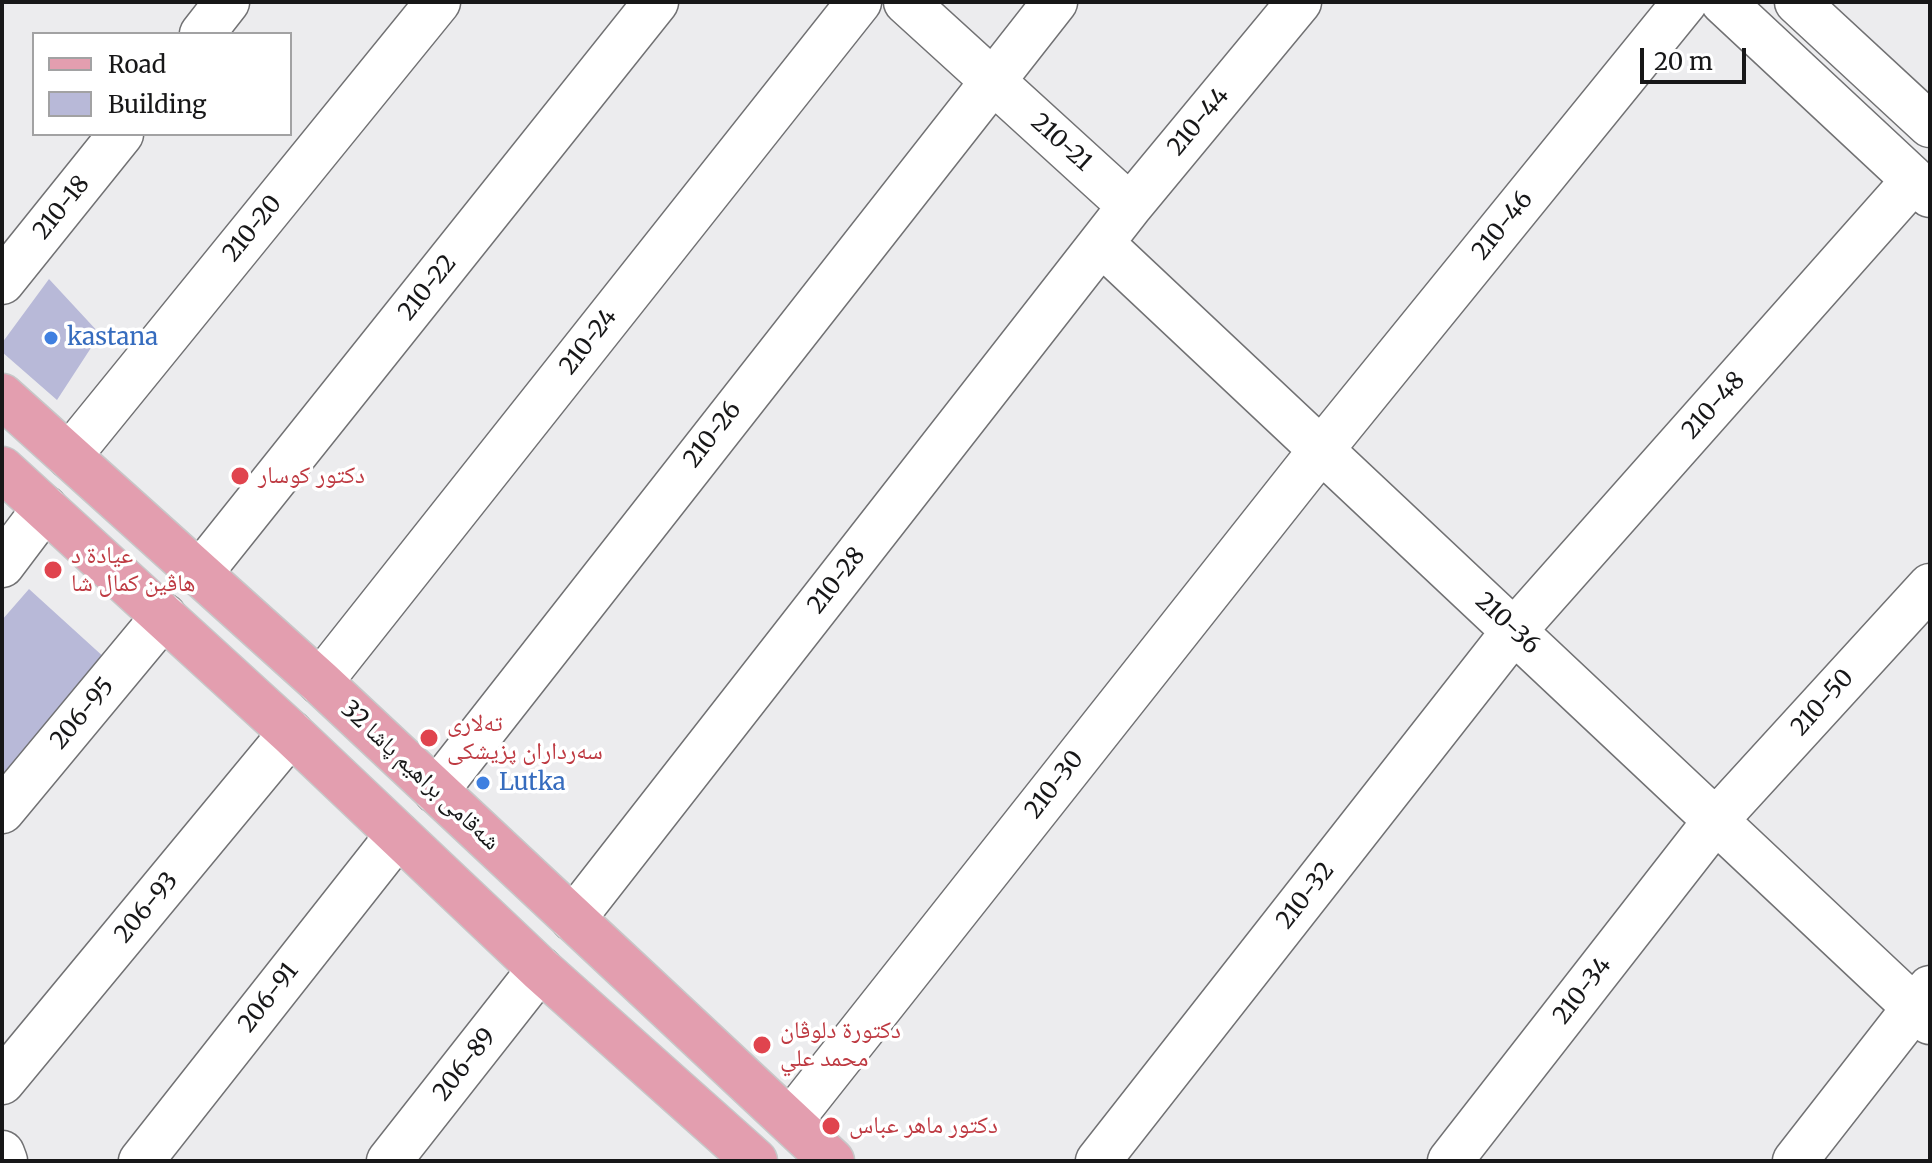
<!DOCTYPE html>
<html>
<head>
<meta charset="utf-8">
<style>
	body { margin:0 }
	#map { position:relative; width:1932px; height:1163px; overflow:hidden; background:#ececee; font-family:Merriweather,serif }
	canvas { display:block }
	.frame { position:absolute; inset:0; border:4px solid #171718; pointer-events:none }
	.legend { position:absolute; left:32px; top:32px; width:260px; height:104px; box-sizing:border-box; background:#fff; border:2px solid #a2a2a3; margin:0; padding:10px 14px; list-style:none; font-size:24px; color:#171718 }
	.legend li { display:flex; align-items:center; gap:16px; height:40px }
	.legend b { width:40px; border:2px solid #a2a2a3 }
	.scale { position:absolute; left:1640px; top:48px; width:106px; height:36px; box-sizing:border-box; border:4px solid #171718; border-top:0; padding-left:10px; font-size:24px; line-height:28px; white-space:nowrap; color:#171718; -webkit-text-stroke:6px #fff; paint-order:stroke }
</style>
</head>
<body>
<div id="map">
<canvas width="1932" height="1163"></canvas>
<div class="frame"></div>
<ul class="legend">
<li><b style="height:10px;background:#e39eaf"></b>Road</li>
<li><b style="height:22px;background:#b8b9d8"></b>Building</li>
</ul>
<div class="scale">20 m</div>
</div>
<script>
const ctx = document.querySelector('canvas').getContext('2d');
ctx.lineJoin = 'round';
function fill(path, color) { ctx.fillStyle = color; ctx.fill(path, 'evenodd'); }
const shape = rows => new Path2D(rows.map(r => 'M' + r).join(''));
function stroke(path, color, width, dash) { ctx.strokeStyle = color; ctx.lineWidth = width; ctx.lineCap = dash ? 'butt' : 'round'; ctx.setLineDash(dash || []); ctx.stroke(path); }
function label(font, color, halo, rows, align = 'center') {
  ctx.font = font + ' Merriweather,"Noto Naskh Arabic",serif'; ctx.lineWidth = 7; ctx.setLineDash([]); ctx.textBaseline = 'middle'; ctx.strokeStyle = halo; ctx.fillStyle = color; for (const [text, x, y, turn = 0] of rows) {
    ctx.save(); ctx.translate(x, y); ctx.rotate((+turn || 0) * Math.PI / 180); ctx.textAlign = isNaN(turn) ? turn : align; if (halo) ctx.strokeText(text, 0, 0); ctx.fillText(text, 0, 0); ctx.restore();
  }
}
const building = shape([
	[49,279,100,334,57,400,2,352,2,343],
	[29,589,106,659,2,784,2,620]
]);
const minor = shape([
	[906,2,1130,206],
	[1723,2,1930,195],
	[1797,2,1930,125],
	[202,34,227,2],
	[1101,243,1930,1022],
	[2,282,121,134],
	[69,456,438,2],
	[2,565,45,508],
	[200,573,656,2],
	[320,682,859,2],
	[436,791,1055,2],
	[2,811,164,616],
	[573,919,1130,206,1299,2],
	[2,1082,291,733],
	[790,1121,1321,450,1685,2],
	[2,1153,5,1161],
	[141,1161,398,835],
	[389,1161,540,969],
	[1098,1161,1514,631,1914,180],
	[1450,1161,1716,820,1930,586],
	[1795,1161,1930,988]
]);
const major = shape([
	[2,396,320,682,832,1161],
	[2,469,291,733,540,969,755,1161]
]);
const markers = [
	[51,338,8,"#3f7fe0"],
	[240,476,10,"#e0444e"],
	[53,570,10,"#e0444e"],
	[429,738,10,"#e0444e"],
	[483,783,8,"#3f7fe0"],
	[762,1045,10,"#e0444e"],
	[831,1126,10,"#e0444e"]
];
const streetNames = [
	["210-44",1199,122,-50],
	["210-21",1061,143,42],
	["210-18",62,208,-51],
	["210-46",1503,226,-51],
	["210-20",253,229,-51],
	["210-22",428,288,-51],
	["210-24",589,342,-52],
	["210-48",1714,406,-48],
	["210-26",713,435,-52],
	["210-28",837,581,-52],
	["210-36",1507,624,43],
	["210-50",1823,703,-48],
	["206-95",83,714,-50],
	["شەقامی براهیم پاشا 32",420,776,43],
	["210-30",1055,785,-52],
	["210-32",1306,896,-52],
	["206-93",147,908,-50],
	["210-34",1583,991,-52],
	["206-91",269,998,-52],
	["206-89",465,1065,-52]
];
const shopNames = [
	["kastana",67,338],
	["Lutka",499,783]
];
const healthNames = [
	["دكتور كوسار",258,476],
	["عيادة د",71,556],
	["هاڤین کمال شا",71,584],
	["تەلاری",447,724],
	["سەرداران پزیشکی",447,752],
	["دكتورة دلوڤان",780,1031],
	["محمد علي",780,1059],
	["دكتور ماهر عباس",849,1126]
];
fill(building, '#b8b9d8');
stroke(minor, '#717173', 47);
stroke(major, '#c7c7c8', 47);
stroke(minor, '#fff', 44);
stroke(major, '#e39eaf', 44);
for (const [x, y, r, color] of markers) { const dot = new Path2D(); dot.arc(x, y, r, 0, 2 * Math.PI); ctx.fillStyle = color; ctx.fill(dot); stroke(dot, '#fff', 3); }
label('24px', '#171718', '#fff', streetNames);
label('24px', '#366cbe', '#fff', shopNames, 'left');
label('24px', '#be3a42', '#fff', healthNames, 'left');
</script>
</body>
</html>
